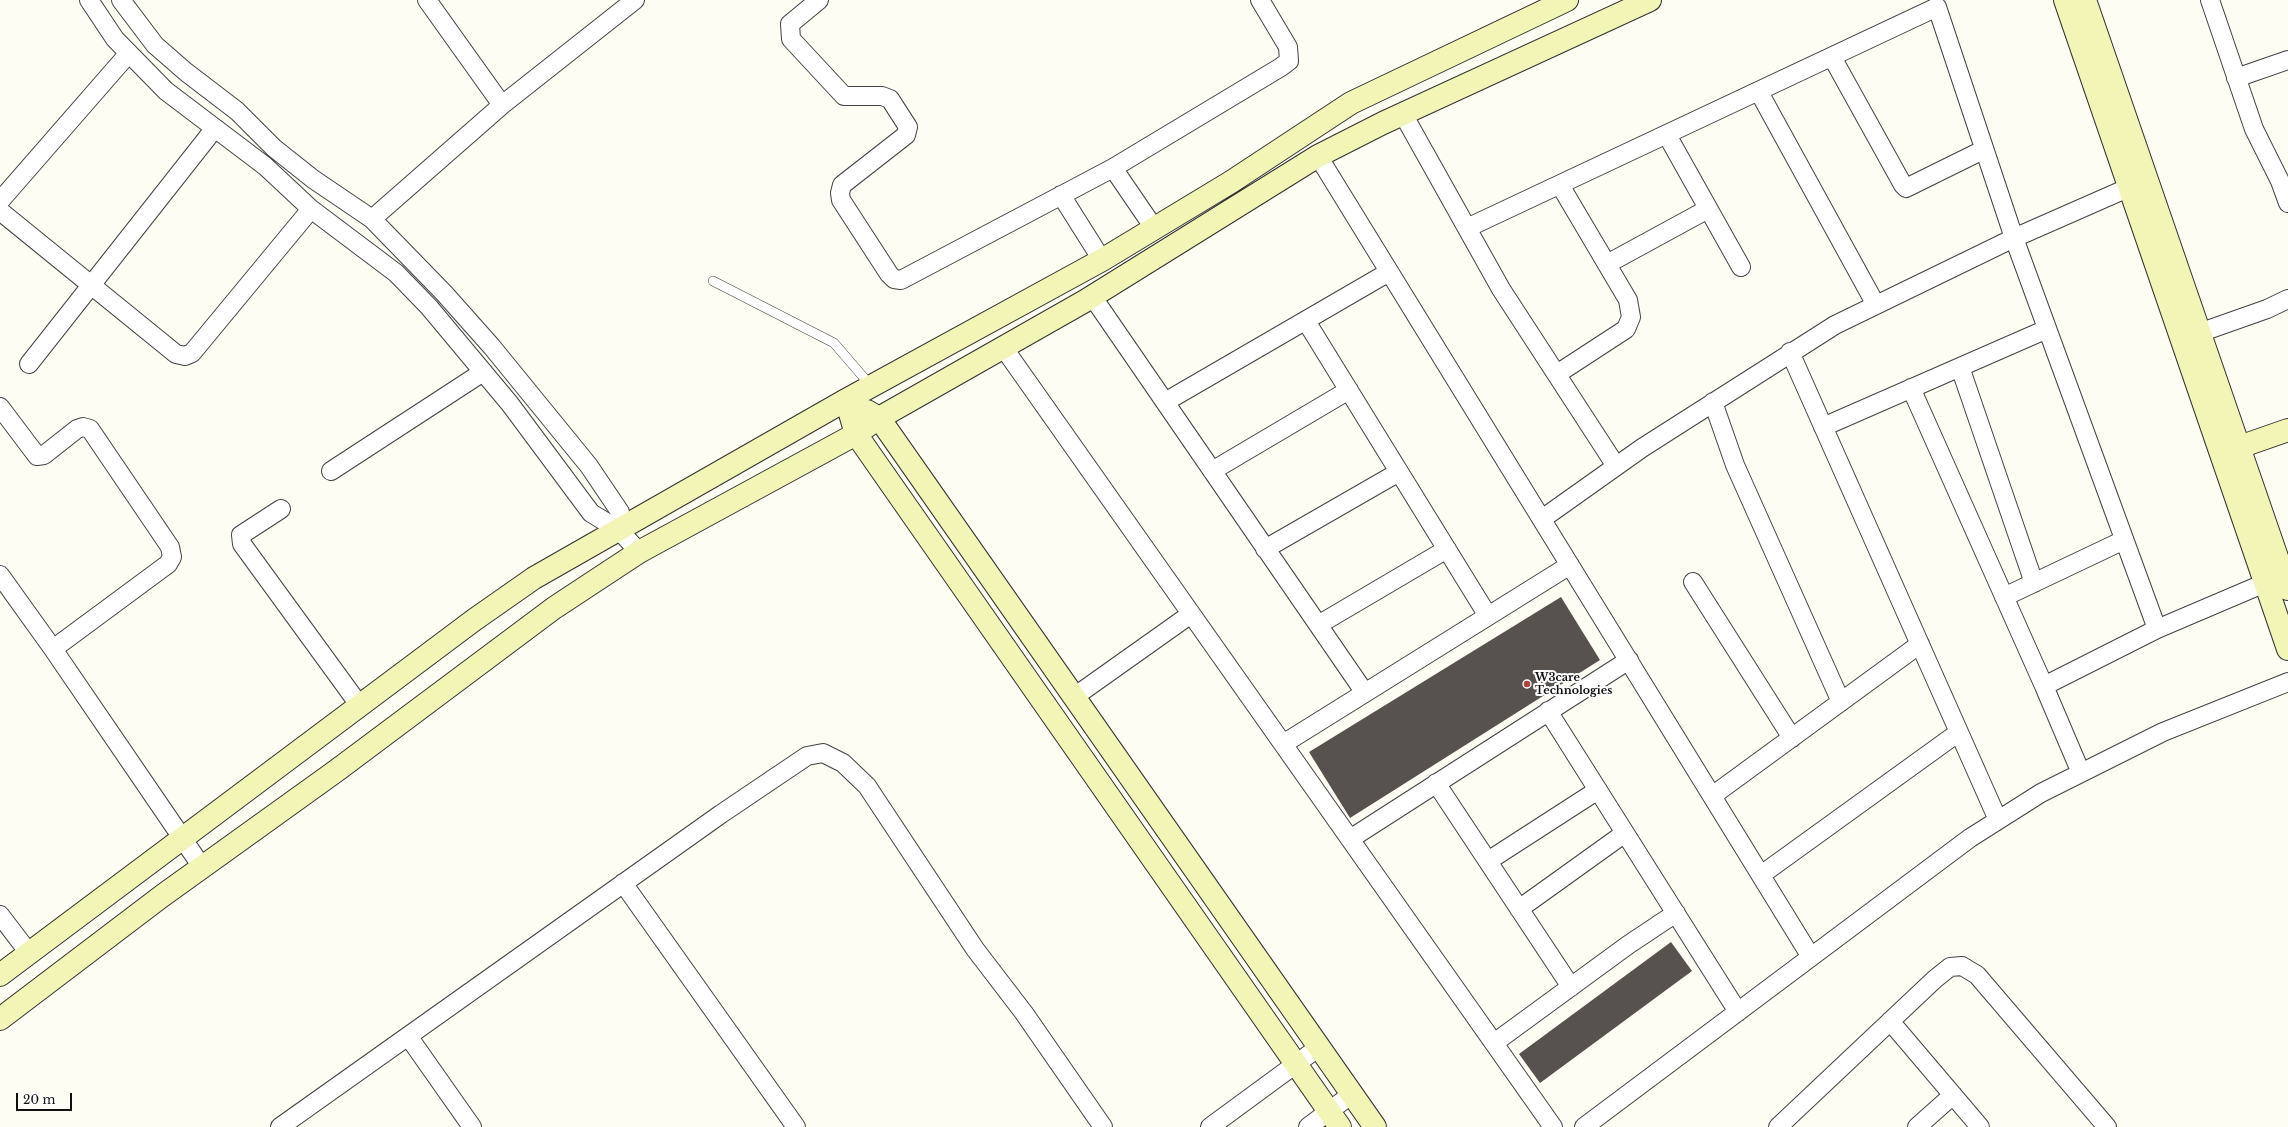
<!DOCTYPE html>
<html>
<head>
<meta charset="utf-8">
<style>
	body { margin:0 }
	#map { position:relative; width:2288px; height:1127px; overflow:hidden; background:#fdfdf3; font-family:"Libre Baskerville",serif }
	canvas { display:block }
	.scale { position:absolute; left:16px; top:1093px; width:56px; height:18px; box-sizing:border-box; border:2px solid #0f0f0f; border-top:0; padding-left:5px; font-size:12px; line-height:14px; white-space:nowrap; color:#0f0f0f; -webkit-text-stroke:3px #fff; paint-order:stroke }
</style>
</head>
<body>
<div id="map">
<canvas width="2288" height="1127"></canvas>
<div class="scale">20 m</div>
</div>
<script>
const ctx = document.querySelector('canvas').getContext('2d');
ctx.lineJoin = 'round';
function fill(path, color) { ctx.fillStyle = color; ctx.fill(path, 'evenodd'); }
const shape = rows => new Path2D(rows.map(r => 'M' + r).join(''));
function stroke(path, color, width, dash) { ctx.strokeStyle = color; ctx.lineWidth = width; ctx.lineCap = dash ? 'butt' : 'round'; ctx.setLineDash(dash || []); ctx.stroke(path); }
function label(font, color, halo, rows, align = 'center') {
  ctx.font = font + ' "Libre Baskerville",serif'; ctx.lineWidth = 4; ctx.setLineDash([]); ctx.textBaseline = 'middle'; ctx.strokeStyle = halo; ctx.fillStyle = color; for (const [text, x, y, turn = 0] of rows) {
    ctx.save(); ctx.translate(x, y); ctx.rotate((+turn || 0) * Math.PI / 180); ctx.textAlign = isNaN(turn) ? turn : align; if (halo) ctx.strokeText(text, 0, 0); ctx.fillText(text, 0, 0); ctx.restore();
  }
}
const building = shape([
	[1561,597,1600,660,1350,818,1309,752],
	[1671,942,1692,971,1540,1083,1519,1054]
]);
const lane = shape([
	[713,281,834,343,871,386]
]);
const street = shape([
	[89,0,115,39,166,91,265,166,311,209,396,273,429,307,510,404,591,513,619,530,639,552],
	[121,0,155,45,186,72,237,111,274,148,313,179,372,219,444,293,492,347,589,466,620,512,619,530],
	[427,0,502,105],
	[819,0,790,24,791,39,844,96,882,96,890,99,908,127,906,135,842,185,840,193,841,200,889,274,894,279,901,280,1113,168],
	[2210,0,2254,129,2280,181,2288,203],
	[1832,57,1903,185,1906,188,1983,150],
	[2236,78,2288,60],
	[1759,92,1876,305],
	[1403,114,1501,289,1616,466],
	[1667,135,1741,267],
	[1318,156,1811,957],
	[1061,195,1102,260],
	[0,201,129,53],
	[0,211,176,354,185,356,192,353,311,209],
	[372,219,502,105,635,0],
	[1154,228,1113,168,1281,67,1289,61,1288,47,1260,0],
	[1467,228,1937,7,2014,238,2157,629,2044,686,2081,773],
	[1607,264,1708,209],
	[1092,296,1365,693],
	[1306,321,1488,616],
	[2199,333,2267,309,2288,299],
	[1003,347,1553,1127],
	[1790,352,1998,820],
	[29,364,215,128],
	[1960,367,2034,583],
	[1557,374,1626,329,1631,317,1628,300,1560,185],
	[1911,388,2044,686],
	[1165,402,1389,272],
	[1713,402,1735,465,1841,702],
	[0,407,37,456,44,455,77,429,83,427,90,429,170,547,172,557,168,564,53,649],
	[1823,427,2047,329],
	[331,471,483,372],
	[1212,471,1349,390],
	[281,509,241,535,242,544,360,706],
	[1542,519,1642,448,1835,325,2014,238,2130,187],
	[1265,549,1399,472],
	[0,575,53,649,202,867],
	[1693,582,1792,738],
	[2004,597,2124,540],
	[1318,625,1447,549],
	[2157,629,2265,583],
	[1074,697,1191,614],
	[1548,711,1738,1012],
	[1283,744,1570,565],
	[1436,783,1571,987],
	[1712,796,1920,644],
	[1350,839,1629,660],
	[1488,861,1598,790],
	[1761,875,1959,732],
	[623,883,796,1127],
	[1519,909,1625,833],
	[0,915,29,953],
	[1890,1021,1980,1127],
	[408,1036,472,1127],
	[1494,1043,1628,945,1676,913],
	[280,1127,721,814,807,756,823,753,843,763,867,786,975,949,1024,1013,1103,1127],
	[1210,1127,1319,1047],
	[1308,1127,1352,1094],
	[1584,1127,1970,838,2041,793,2163,732,2288,682],
	[1778,1127,1935,979,1950,967,1962,966,1977,975,2107,1127],
	[1917,1127,1953,1095]
]);
const secondary = shape([
	[2065,0,2288,649],
	[2085,0,2288,589],
	[846,400,856,434,1340,1127],
	[867,411,879,418,1375,1127],
	[2225,452,2288,430],
	[0,975,474,620,534,578,846,400,1102,260,1231,182,1351,103,1567,0],
	[0,1019,162,896,336,771,554,608,639,552,856,434,879,418,1085,301,1318,156,1383,123,1650,0]
]);
const markers = [
	[1527,684,4,"#ae4339"]
];
const poiNames = [
	["W3care",1535,678],
	["Technologies",1535,691]
];
fill(building, '#57524d');
stroke(lane, '#424242', 10);
stroke(street, '#424242', 20);
stroke(secondary, '#313131', 24);
stroke(lane, '#fff', 9);
stroke(street, '#fff', 18);
stroke(secondary, '#f3f5b7', 22);
for (const [x, y, r, color] of markers) { const dot = new Path2D(); dot.arc(x, y, r, 0, 2 * Math.PI); ctx.fillStyle = color; ctx.fill(dot); stroke(dot, '#fff', 1.5); }
label('bold 11px', '#0f0f0f', '#fff', poiNames, 'left');
</script>
</body>
</html>
